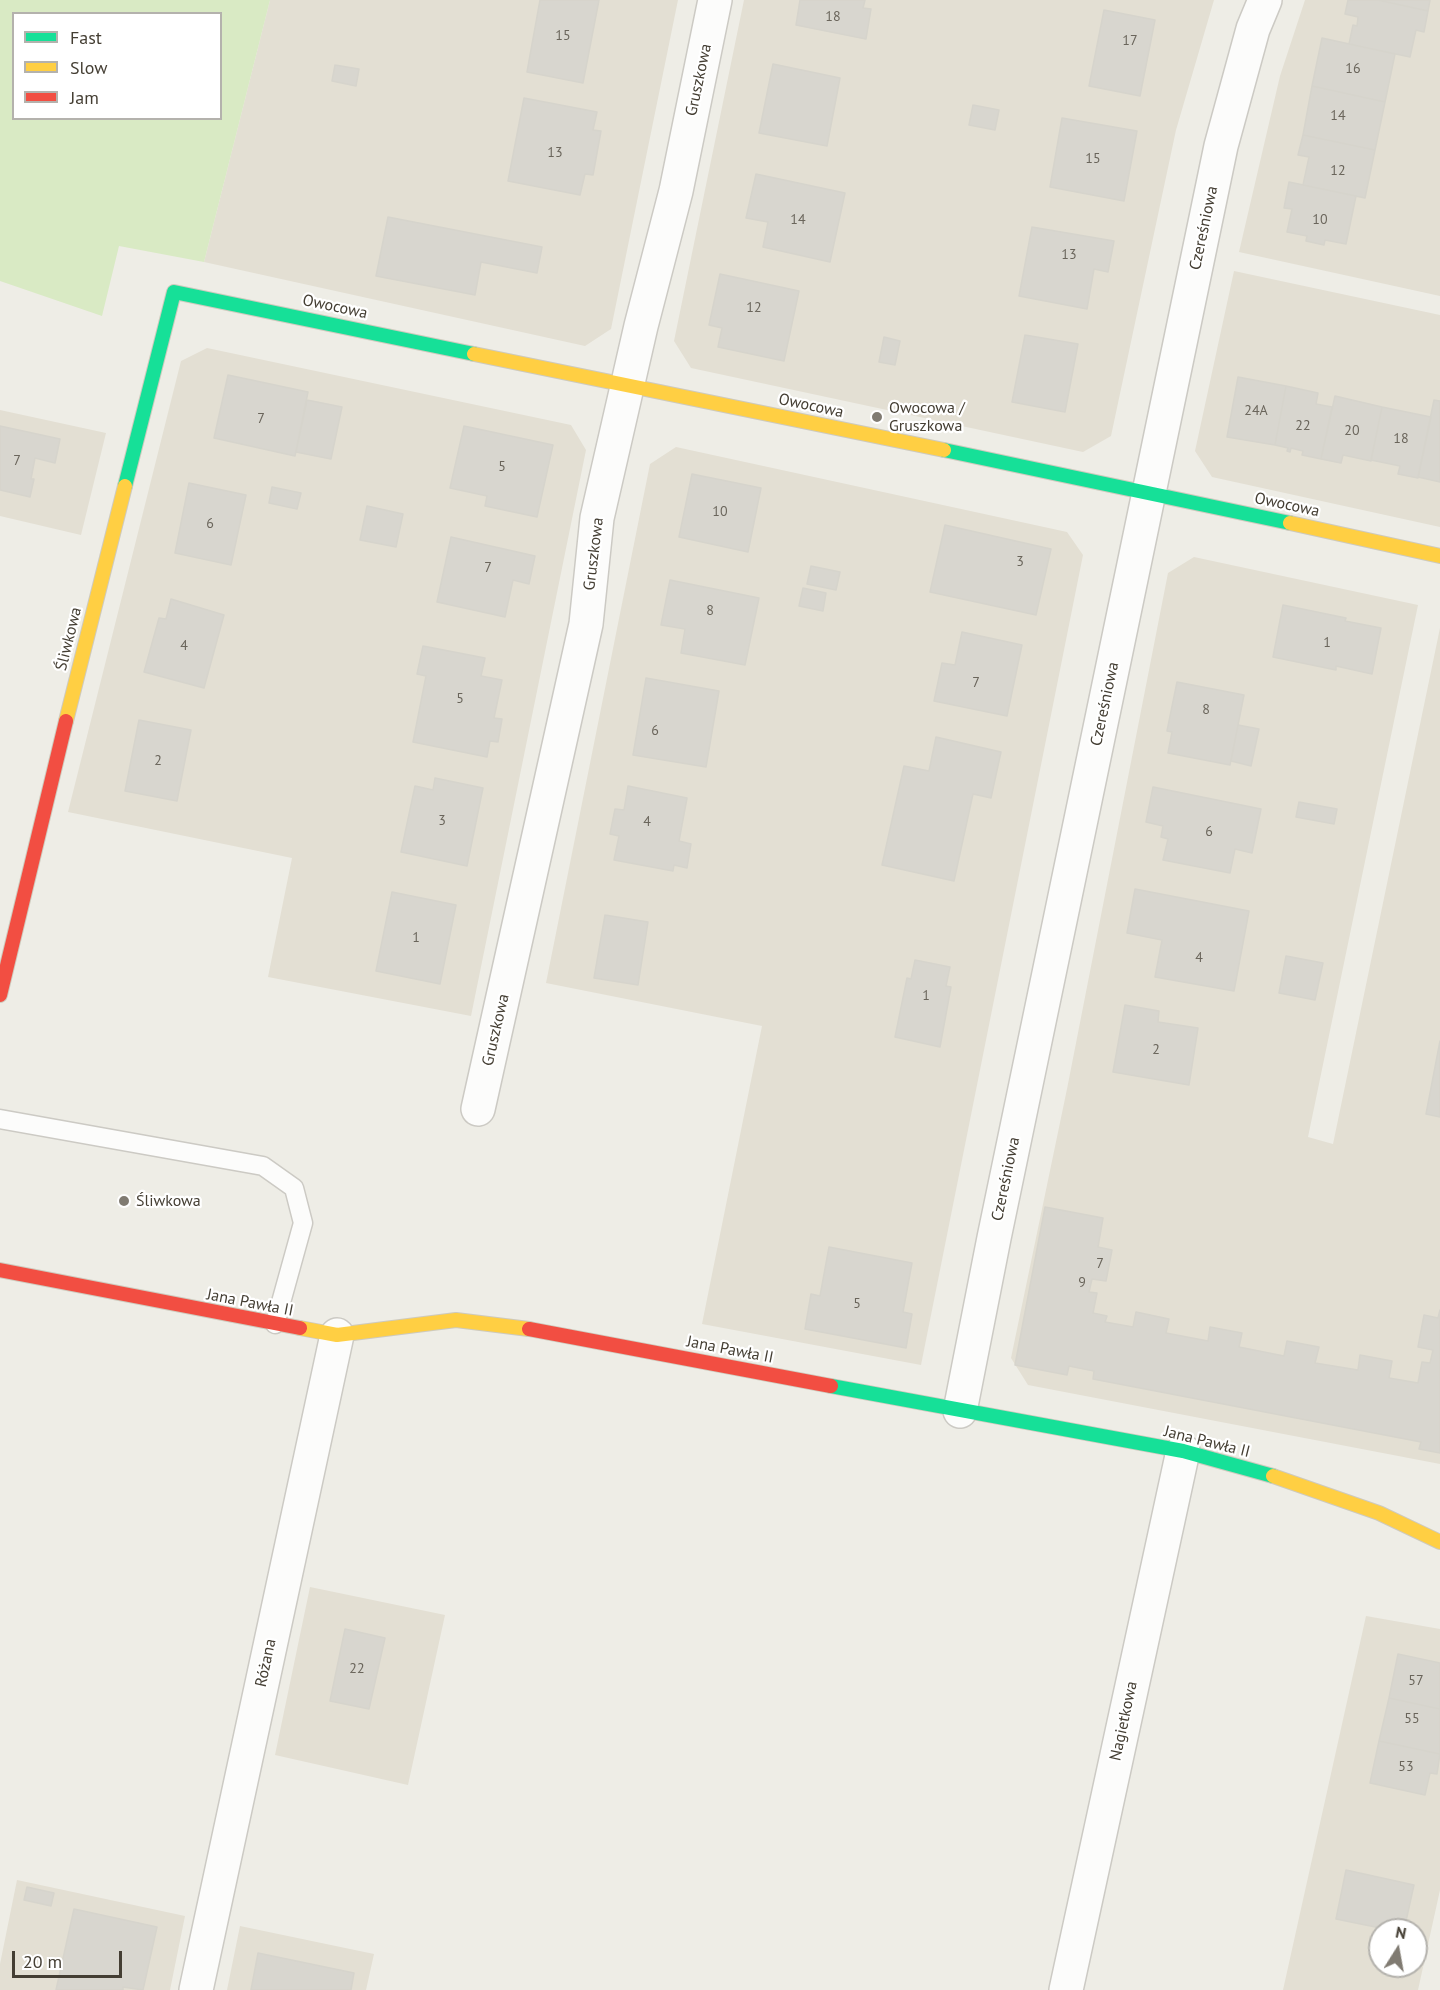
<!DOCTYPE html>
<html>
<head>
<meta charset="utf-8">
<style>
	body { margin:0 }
	#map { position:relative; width:1440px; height:1990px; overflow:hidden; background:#eeede6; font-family:"PT Sans",sans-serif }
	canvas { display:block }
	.legend { position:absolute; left:12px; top:12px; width:210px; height:108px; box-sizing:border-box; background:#fff; border:2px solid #b4b2ad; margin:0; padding:8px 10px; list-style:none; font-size:18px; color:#443e33 }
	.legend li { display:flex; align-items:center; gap:12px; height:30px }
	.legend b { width:30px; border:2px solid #b4b2ad }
	.north { position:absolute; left:1368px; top:1918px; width:60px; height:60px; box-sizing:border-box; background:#fff; border:2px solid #b4b2ad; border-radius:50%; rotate:11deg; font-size:16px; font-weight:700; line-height:24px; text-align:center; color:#443e33 }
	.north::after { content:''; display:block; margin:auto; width:21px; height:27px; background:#807b72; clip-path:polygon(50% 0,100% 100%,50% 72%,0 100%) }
	.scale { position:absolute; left:12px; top:1951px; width:110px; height:27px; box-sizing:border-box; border:3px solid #443e33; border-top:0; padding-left:8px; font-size:18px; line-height:21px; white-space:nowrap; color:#443e33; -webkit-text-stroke:4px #fff; paint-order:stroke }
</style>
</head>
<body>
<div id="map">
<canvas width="1440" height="1990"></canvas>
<ul class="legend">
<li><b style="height:8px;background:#16e098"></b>Fast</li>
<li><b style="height:8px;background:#ffcf43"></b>Slow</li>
<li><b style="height:8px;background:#f24e42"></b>Jam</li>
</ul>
<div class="north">N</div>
<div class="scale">20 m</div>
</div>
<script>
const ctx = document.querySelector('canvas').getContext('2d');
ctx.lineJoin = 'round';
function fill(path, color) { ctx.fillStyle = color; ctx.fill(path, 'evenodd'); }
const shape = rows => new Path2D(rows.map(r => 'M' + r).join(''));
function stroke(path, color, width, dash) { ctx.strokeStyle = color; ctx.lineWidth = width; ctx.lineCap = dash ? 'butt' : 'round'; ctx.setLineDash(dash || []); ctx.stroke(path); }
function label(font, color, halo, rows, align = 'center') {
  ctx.font = font + ' "PT Sans",sans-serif'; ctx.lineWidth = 4.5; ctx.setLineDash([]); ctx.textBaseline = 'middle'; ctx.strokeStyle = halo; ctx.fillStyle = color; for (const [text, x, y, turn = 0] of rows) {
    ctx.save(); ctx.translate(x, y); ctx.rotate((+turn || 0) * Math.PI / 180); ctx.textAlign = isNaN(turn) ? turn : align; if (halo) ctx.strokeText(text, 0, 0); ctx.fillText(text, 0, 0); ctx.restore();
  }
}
const residential = shape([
	[270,0,678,0,611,329,585,346,204,262],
	[744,0,1214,0,1176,130,1111,436,1083,452,691,368,674,341],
	[1305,0,1440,0,1440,296,1239,252,1280,76],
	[1234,271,1440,315,1440,527,1212,477,1195,451],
	[207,348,571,425,586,450,471,1016,268,977,292,858,68,812,181,361],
	[0,410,106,433,81,535,0,516],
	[676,447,1067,532,1083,555,921,1365,702,1324,762,1026,546,983,650,464],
	[1194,557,1418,605,1308,1137,1333,1144,1440,628,1440,1464,1028,1385,1011,1358,1067,1089,1168,573],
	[310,1587,445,1615,408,1785,275,1755],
	[1366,1616,1440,1629,1440,1890,1418,1990,1283,1990],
	[1380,1930,1416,1930,1416,1966,1380,1966],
	[17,1880,185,1916,170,1990,0,1990,0,1964],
	[240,1926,374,1954,366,1990,227,1990]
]);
const green = shape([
	[0,0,270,0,204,262,119,246,102,316,0,281],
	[14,14,220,14,220,118,14,118]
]);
const building = shape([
	[540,0,599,0,583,83,527,72,540,0],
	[800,0,865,0,863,8,871,9,866,39,796,25,800,0],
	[1348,0,1378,0,1428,11,1424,32,1416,30,1410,57,1349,44,1353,25,1357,26,1358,17,1345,14,1348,0],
	[1378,0,1430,0,1428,11,1378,0],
	[1104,10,1155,20,1140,96,1089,86,1104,10],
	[1322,38,1395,54,1385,102,1312,86,1322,38],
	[773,64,840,78,827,146,759,133,773,64],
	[335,65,359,69,356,86,332,81,335,65],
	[1312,86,1385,102,1375,150,1303,135,1312,86],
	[524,98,597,112,593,130,601,131,593,175,585,174,580,195,508,181,524,98],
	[973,105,999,110,995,130,969,125,973,105],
	[1062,118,1137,131,1124,201,1050,187,1062,118],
	[1303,135,1375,150,1365,198,1303,185,1309,157,1298,155,1303,135],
	[756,174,845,193,830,262,763,247,768,222,746,218,756,174],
	[1289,182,1356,196,1346,244,1325,240,1324,245,1306,241,1307,236,1287,232,1292,209,1284,208,1289,182],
	[388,217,542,247,537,273,481,262,475,295,376,276,388,217],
	[1032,227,1114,241,1108,272,1094,269,1087,309,1019,296,1032,227],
	[720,274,799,291,784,361,718,347,722,328,709,325,720,274],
	[1025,335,1078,344,1065,412,1012,402,1025,335],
	[884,337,900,341,895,365,879,362,884,337],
	[228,375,308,392,295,456,214,438,228,375],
	[1238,377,1286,386,1275,445,1227,437,1238,377],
	[1286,386,1318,393,1316,404,1332,407,1321,459,1302,455,1303,451,1291,448,1290,452,1287,451,1288,448,1275,445,1286,386],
	[1335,396,1382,407,1371,461,1343,455,1341,463,1321,459,1335,396],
	[307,400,342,407,331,459,296,452,307,400],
	[1434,400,1440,401,1440,482,1418,477,1434,400],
	[1382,407,1431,417,1418,478,1398,474,1400,466,1371,460,1382,407],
	[0,426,60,439,55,463,35,458,31,479,34,479,30,497,0,490,0,426],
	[464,426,553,445,537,517,485,506,487,496,450,488,464,426],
	[692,474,761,488,748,552,679,537,692,474],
	[189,483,246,495,231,565,175,553,189,483],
	[272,487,301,493,297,509,269,503,272,487],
	[367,506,403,514,396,547,360,540,367,506],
	[945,525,1051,549,1036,615,930,592,945,525],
	[451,537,535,556,529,584,513,580,505,617,437,602,451,537],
	[811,566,840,572,836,590,807,584,811,566],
	[670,580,759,598,745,665,681,653,685,629,661,625,670,580],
	[803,588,826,593,823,611,799,606,803,588],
	[171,599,224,615,204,688,144,672,159,618,166,619,171,599],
	[1283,605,1346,618,1345,621,1381,628,1372,674,1336,666,1336,670,1273,657,1283,605],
	[962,632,1022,645,1007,716,934,701,942,663,955,665,962,632],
	[423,646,485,658,481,676,502,680,494,718,502,719,498,742,490,741,487,757,413,742,426,676,417,674,423,646],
	[646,678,719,691,706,767,633,755,646,678],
	[1177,682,1244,695,1230,765,1168,753,1172,732,1167,731,1177,682],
	[139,720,191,730,177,801,125,791,139,720],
	[1238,725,1259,729,1251,766,1231,761,1238,725],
	[936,737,1001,752,991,798,973,794,954,881,882,865,904,766,929,771,936,737],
	[435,778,483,788,467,866,401,852,415,786,433,790,435,778],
	[628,786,687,798,679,841,691,844,687,868,674,865,673,871,614,860,619,836,610,834,615,809,624,810,628,786],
	[1153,787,1261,809,1252,853,1235,849,1230,873,1163,860,1168,839,1161,837,1163,826,1146,822,1153,787],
	[1299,802,1337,809,1334,824,1296,817,1299,802],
	[1135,889,1249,911,1234,991,1155,977,1162,940,1127,933,1135,889],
	[392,892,456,905,440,984,376,971,392,892],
	[605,915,648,922,638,985,594,978,605,915],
	[1286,956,1323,963,1315,1000,1279,993,1286,956],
	[915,960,950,967,946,986,951,987,940,1047,895,1037,907,978,911,979,915,960],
	[1125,1005,1159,1011,1158,1022,1198,1028,1189,1085,1113,1072,1125,1005],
	[1440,1041,1440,1117,1426,1114,1440,1041],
	[1045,1207,1103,1218,1098,1247,1112,1250,1106,1281,1092,1279,1089,1292,1097,1293,1093,1313,1107,1316,1105,1322,1133,1327,1136,1312,1169,1319,1166,1333,1208,1341,1210,1327,1242,1333,1239,1347,1284,1356,1287,1341,1319,1347,1315,1363,1358,1370,1360,1355,1392,1361,1389,1378,1418,1383,1422,1362,1430,1363,1433,1350,1418,1347,1424,1315,1438,1318,1440,1310,1440,1453,1419,1449,1421,1442,1093,1379,1094,1371,1069,1366,1067,1375,1015,1365,1045,1207],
	[829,1247,912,1263,903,1312,912,1314,906,1348,805,1329,811,1294,820,1296,829,1247],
	[345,1629,385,1638,369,1709,330,1701,345,1629],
	[1398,1654,1440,1663,1440,1709,1389,1698,1398,1654],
	[1389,1698,1440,1709,1440,1754,1379,1741,1389,1698],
	[1379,1741,1440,1754,1437,1774,1430,1773,1425,1795,1370,1783,1379,1741],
	[1346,1870,1414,1885,1404,1930,1390,1930,1336,1919,1346,1870],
	[27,1887,54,1893,51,1906,24,1900,27,1887],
	[74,1909,157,1927,143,1990,123,1987,123,1990,56,1990,74,1909],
	[258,1953,354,1973,351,1990,251,1990,258,1953]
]);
const lane = shape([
	[0,1119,263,1166,294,1188,303,1223,275,1324]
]);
const street = shape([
	[478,1109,586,624,597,518,641,326,676,191,715,0],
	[960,1411,994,1238,1221,146,1253,29,1265,0],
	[196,1990,337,1335],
	[1066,1990,1183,1451]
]);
const fast = shape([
	[944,450,1290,523],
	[125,486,174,292,474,354],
	[831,1386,1183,1451,1273,1476]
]);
const slow = shape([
	[474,354,944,450],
	[1290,523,1440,556],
	[66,721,125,486],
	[300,1328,337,1335,456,1320,529,1329],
	[1273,1476,1379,1513,1440,1542]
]);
const jam = shape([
	[0,995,66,721],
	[0,1270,300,1328],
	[529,1329,831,1386]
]);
const markers = [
	[877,417,6,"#807b72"],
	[124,1201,6,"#807b72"]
];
const numberNames = [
	["18",833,17],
	["15",563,36],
	["17",1130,41],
	["16",1353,69],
	["14",1338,116],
	["13",555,153],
	["15",1093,159],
	["12",1338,171],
	["14",798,220],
	["10",1320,220],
	["13",1069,255],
	["12",754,308],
	["24A",1256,411],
	["7",261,419],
	["22",1303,426],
	["20",1352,431],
	["18",1401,439],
	["7",17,461],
	["5",502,467],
	["10",720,512],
	["6",210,524],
	["3",1020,562],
	["7",488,568],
	["8",710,611],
	["1",1327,643],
	["4",184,646],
	["7",976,683],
	["5",460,699],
	["8",1206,710],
	["6",655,731],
	["2",158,761],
	["3",442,821],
	["4",647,822],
	["6",1209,832],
	["1",416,938],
	["4",1199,958],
	["1",926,996],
	["2",1156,1050],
	["7",1100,1264],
	["9",1082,1283],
	["5",857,1304],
	["22",357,1669],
	["57",1416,1681],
	["55",1412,1719],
	["53",1406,1767]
];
const streetNames = [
	["Gruszkowa",699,80,-78],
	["Czereśniowa",1204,228,-78],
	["Owocowa",335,307,12],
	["Owocowa",811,406,12],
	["Owocowa",1287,505,12],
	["Gruszkowa",594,554,-83],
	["Śliwkowa",69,639,-76],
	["Czereśniowa",1105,704,-78],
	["Gruszkowa",496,1030,-77],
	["Czereśniowa",1006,1179,-78],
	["Jana Pawła II",250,1303,11],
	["Jana Pawła II",730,1350,11],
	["Jana Pawła II",1207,1442,14],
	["Różana",266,1663,-78],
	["Nagietkowa",1124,1721,-78]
];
const poiNames = [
	["Owocowa /",889,408],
	["Gruszkowa",889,426],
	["Śliwkowa",136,1201]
];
fill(residential, '#e3dfd3');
fill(green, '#d9eac4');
fill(building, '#d8d6cf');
stroke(building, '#d6d4cc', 1.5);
stroke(lane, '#cccac4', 21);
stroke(street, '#cccac4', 36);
stroke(fast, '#cecabd', 16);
stroke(slow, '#cecabd', 16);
stroke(jam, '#cecabd', 16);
stroke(lane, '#fcfcfb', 18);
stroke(street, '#fcfcfb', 33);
stroke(fast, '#16e098', 14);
stroke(slow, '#ffcf43', 14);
stroke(jam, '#f24e42', 14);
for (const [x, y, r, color] of markers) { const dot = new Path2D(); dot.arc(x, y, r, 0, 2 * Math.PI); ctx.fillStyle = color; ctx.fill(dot); stroke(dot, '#fff', 2); }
label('14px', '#6a655b', null, numberNames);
label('16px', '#443e33', '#fff', streetNames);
label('16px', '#443e33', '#fff', poiNames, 'left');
</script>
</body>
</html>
